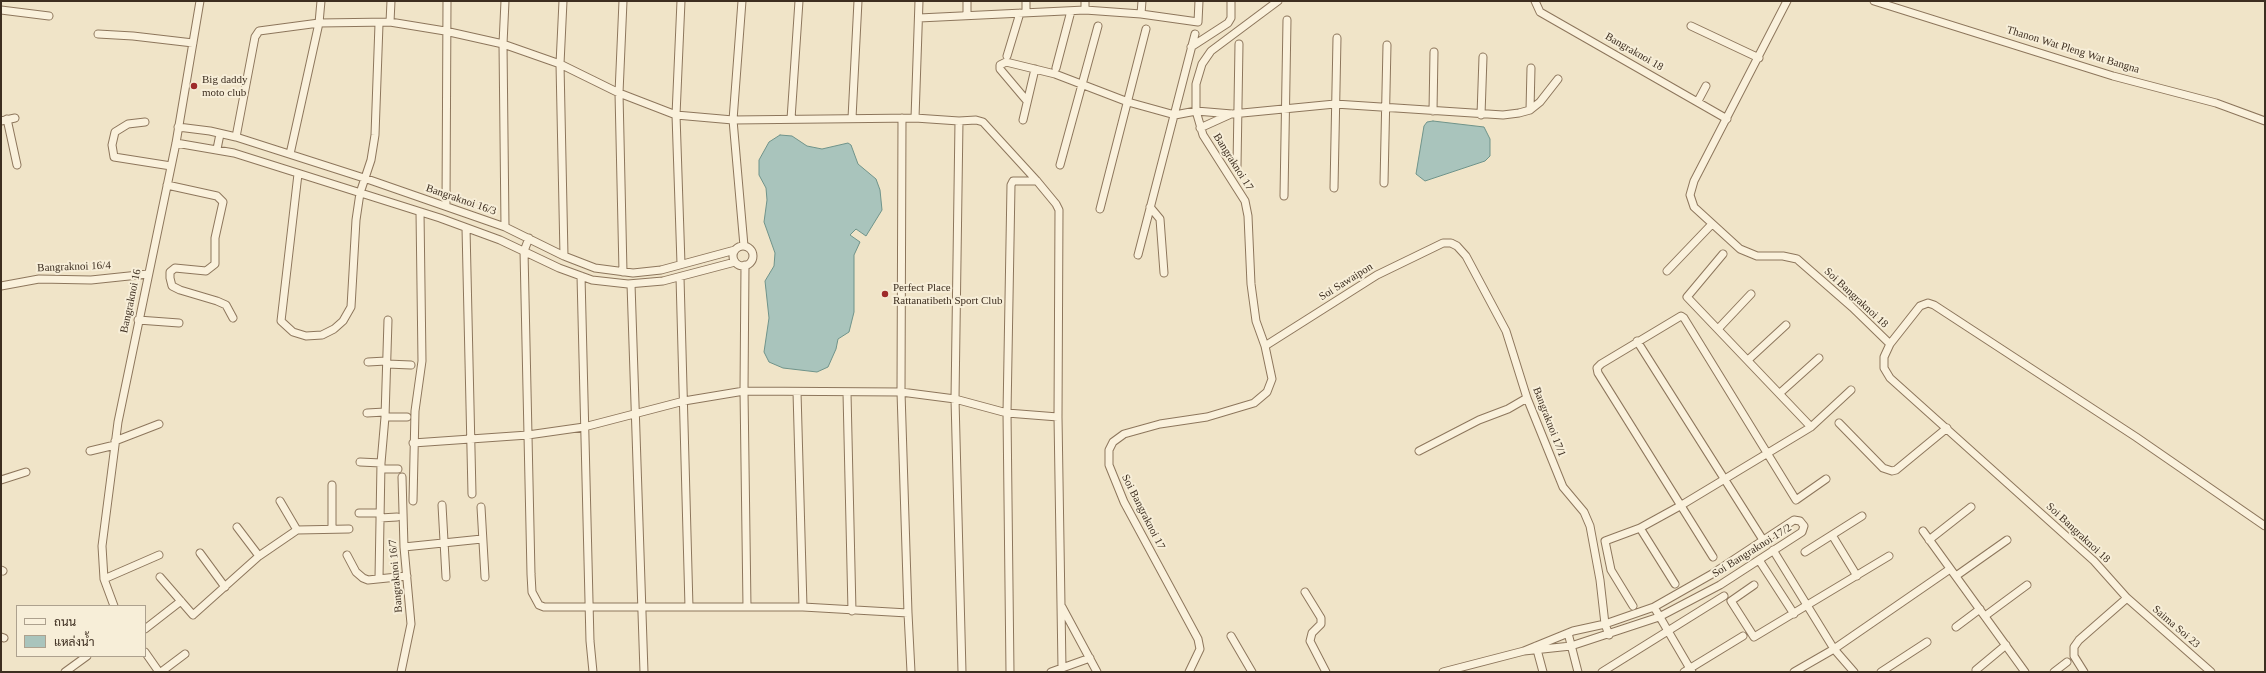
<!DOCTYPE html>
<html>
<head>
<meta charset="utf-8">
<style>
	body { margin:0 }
	#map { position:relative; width:2266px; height:673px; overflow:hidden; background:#f0e4c8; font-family:"Times New Roman",Sarabun,serif }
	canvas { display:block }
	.frame { position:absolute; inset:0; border:2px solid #3d2e20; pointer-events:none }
	.legend { position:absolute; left:16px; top:605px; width:130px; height:52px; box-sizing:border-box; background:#f7eed8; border:1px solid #ada18e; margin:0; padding:5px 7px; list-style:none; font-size:12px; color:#3d2e20 }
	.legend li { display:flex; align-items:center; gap:8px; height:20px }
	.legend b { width:20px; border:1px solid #ada18e }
</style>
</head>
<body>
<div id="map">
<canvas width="2266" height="673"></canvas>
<div class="frame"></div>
<ul class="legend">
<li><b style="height:5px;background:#faf1dc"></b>ถนน</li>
<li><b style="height:11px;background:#a9c4bc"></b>แหล่งน้ำ</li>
</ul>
</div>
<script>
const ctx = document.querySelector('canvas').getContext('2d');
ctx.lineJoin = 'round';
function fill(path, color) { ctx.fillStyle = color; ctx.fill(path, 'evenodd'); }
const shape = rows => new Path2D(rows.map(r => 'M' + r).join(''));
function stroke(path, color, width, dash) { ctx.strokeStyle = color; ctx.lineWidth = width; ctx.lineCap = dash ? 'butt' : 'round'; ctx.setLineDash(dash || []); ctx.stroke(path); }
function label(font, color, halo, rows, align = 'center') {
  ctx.font = font + ' "Times New Roman",serif'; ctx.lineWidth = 4; ctx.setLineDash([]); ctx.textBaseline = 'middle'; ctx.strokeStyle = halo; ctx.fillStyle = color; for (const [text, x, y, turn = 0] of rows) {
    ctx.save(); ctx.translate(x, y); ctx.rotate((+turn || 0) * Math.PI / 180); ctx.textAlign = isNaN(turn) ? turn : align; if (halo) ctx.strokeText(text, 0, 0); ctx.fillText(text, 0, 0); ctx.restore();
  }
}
const water = shape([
	[1433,121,1484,127,1490,139,1490,156,1485,161,1425,181,1416,174,1424,126,1427,122,1433,121],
	[780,135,792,136,807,146,822,149,848,143,851,145,858,164,876,179,880,190,882,210,866,236,856,229,850,235,860,242,854,255,854,312,849,332,838,339,836,349,828,367,817,372,783,368,769,362,764,352,769,318,765,281,774,266,775,253,764,222,767,200,766,188,759,175,759,160,769,142,780,135]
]);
const street = shape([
	[563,1,560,64,564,256],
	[742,1,733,120,744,246],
	[1085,1,1085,10],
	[1535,1,1540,12,1727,119],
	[1787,1,1694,181,1690,195,1694,207,1740,249,1757,256,1783,256,1797,259,1852,307,1890,344],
	[1874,1,2113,76,2216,103,2265,121],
	[1,10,49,16],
	[1026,13,1026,1],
	[1141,14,1142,1],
	[967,15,967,1],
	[919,18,1085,10,1141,14,1198,22,1199,1],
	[390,22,391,1],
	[1691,26,1759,58],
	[98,34,133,36,193,43],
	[1191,47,1228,23,1231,18,1231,1],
	[1007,56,1020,13],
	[1056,68,1071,11],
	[1027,101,1000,69,1000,65,1006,62,1055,74,1128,102,1175,115,1196,111,1232,114,1335,104,1503,115,1519,113,1530,110,1540,102,1558,79],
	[1698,101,1706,86],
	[1530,110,1531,68],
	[1433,111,1434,52],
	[1481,115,1483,57],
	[852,118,858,1],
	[902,118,901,392,908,613],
	[915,118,919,1],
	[7,119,17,165],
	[791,119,799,1],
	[1023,120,1035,69],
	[1,121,15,118],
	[959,121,955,399,962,672],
	[145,122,128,124,115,132,112,145,114,157,171,166],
	[178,127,210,131,236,137,367,179,505,227,564,256,595,268,633,273,661,270,735,250],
	[1200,128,1231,114],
	[236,137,255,37,259,31,319,23,390,22,445,31,503,44,560,64,619,93,676,115,733,120,915,118,959,121,976,120,983,122,1037,181,1056,204,1059,210,1058,417,1062,668],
	[176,143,234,153,440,218,500,240,559,268,592,280,628,284,663,281,735,262],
	[217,149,220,134],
	[290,154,319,23,321,1],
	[1060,165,1098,26],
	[1237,166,1239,44],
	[298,174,281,321,293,332,306,336,322,335,334,329,343,321,351,307,356,220,360,193,371,160,375,135,379,24],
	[1384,183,1387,45],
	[167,185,217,196,223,202,215,238,215,264,206,271,175,268,170,272,170,278,172,286,180,290,217,301,226,305,233,318],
	[1334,188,1337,38],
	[1284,196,1287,20],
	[446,206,447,1],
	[1150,207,1160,219,1164,273],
	[1100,209,1146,29],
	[505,227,503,44,505,1],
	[466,228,472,494],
	[529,238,524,251,531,574,532,592,539,605,544,607,803,607,908,613,911,672],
	'733 256a10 10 0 1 1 20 0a10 10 0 1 1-20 0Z',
	[1723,254,1687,297,1811,427],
	[1138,255,1195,34],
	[681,264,676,115,681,1],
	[745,265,744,391,747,607],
	[1667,271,1712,224],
	[623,272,619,93,623,1],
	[581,276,590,641,593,672],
	[680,277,689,607],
	[631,284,644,672],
	[1,286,39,279,91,280,148,274],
	[138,320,179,323],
	[1718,329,1751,294],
	[1637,341,1763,540],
	[1265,346,1377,275,1443,243,1451,243,1457,246,1466,256,1506,331,1527,398,1563,487,1584,512,1590,526,1600,580,1605,624,1609,635],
	[1748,360,1786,325],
	[368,362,386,361],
	[387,364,411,365],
	[797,392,803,607],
	[847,393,852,611],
	[1780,393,1819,358],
	[367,413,385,412],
	[385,417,407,417],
	[1839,423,1883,468,1892,471,1896,470,1947,428],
	[115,441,159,424],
	[413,443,528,435,584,427,684,401,744,391,901,392,955,399,1007,413,1058,417],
	[90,451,115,445],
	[1419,451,1479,420,1508,409,1527,398],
	[360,462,381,463],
	[381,469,398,469],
	[1,480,26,472],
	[332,485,332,529],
	[280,501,297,530],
	[413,501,415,411,422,361,420,212],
	[442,505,446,577],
	[481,507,485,577],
	[359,513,380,513],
	[380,518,397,517],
	[237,527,259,556],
	[1640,528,1675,584],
	[1923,531,2025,672],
	[1832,535,1857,576],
	[1929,540,1971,507],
	[404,547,482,539],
	[1773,550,1834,649,1854,672],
	[1805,552,1862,516],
	[200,553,225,587],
	[347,555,356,572,363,578,368,580,407,576],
	[1713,557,1598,373,1597,368,1601,364,1681,316,1684,318,1796,500,1826,479],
	[1759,560,1794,614],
	[1,570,3,571],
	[1956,576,2007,540],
	[160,577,193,615,259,556,297,530,349,529],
	[379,578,381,463,385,417,388,320],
	[104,579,159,555],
	[1754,585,1731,601,1754,637,1889,556],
	[1305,592,1321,618,1321,624,1312,633,1310,641,1326,672],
	[114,606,104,579,102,546,118,422,176,143,200,1],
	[1633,606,1611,570,1605,541,1640,528,1680,506,1811,427,1851,390],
	[1062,607,1097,672],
	[1654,607,1692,672],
	[1985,616,2027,585],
	[1956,627,1980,609],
	[145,629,181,601],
	[1568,633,1578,672],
	[1231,636,1252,672],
	[1,637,4,638],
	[1536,646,1543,672],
	[145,652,159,672],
	[1976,670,2006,645],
	[65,672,87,656],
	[161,672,185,654],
	[401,672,411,624,404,547,402,477],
	[1010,672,1007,413,1011,185,1013,181,1037,181],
	[1051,672,1090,658],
	[1189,672,1200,649,1198,639,1124,502,1109,465,1109,450,1113,442,1124,434,1160,424,1207,417,1254,403,1267,392,1272,379,1265,346,1256,321,1251,284,1248,216,1245,201,1203,135,1196,111,1196,84,1202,64,1211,51,1278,1],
	[1443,672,1524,651,1571,646,1659,617,1720,585,1802,532,1804,526,1800,521,1794,520,1712,574,1654,607,1605,624,1573,631,1524,651],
	[1602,672,1724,596],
	[1684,672,1743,636],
	[1794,672,1834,649,1950,569],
	[1881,672,1927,642],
	[2054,672,2067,662],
	[2084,672,2074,656,2074,647,2079,640,2127,598],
	[2211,672,2127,598,2094,561,1890,378,1884,368,1884,357,1890,344,1920,306,1928,303,1934,305,2136,437,2265,526]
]);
const markers = [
	[194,86,4,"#9e2a2b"],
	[885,294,4,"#9e2a2b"]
];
const streetNames = [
	["Thanon Wat Pleng Wat Bangna",2073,50,17],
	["Bangraknoi 18",1634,52,30],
	["Bangraknoi 17",1233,162,58],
	["Bangraknoi 16/3",461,200,19],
	["Bangraknoi 16/4",74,267,-2],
	["Soi Sawaipon",1346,282,-32],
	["Soi Bangraknoi 18",1856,298,43],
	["Bangraknoi 16",131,301,-78],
	["Bangraknoi 17/1",1549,422,69],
	["Soi Bangraknoi 17",1143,512,63],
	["Soi Bangraknoi 18",2078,533,43],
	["Soi Bangraknoi 17/2",1752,551,-32],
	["Bangraknoi 16/7",396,576,-95],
	["Saima Soi 23",2176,627,41]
];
const poiNames = [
	["Big daddy",202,80],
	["moto club",202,93],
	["Perfect Place",893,288],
	["Rattanatibeth Sport Club",893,301]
];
fill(water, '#a9c4bc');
stroke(water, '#6f938a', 1);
stroke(street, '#8d765c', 9);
stroke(street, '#faf1dc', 7);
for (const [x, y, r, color] of markers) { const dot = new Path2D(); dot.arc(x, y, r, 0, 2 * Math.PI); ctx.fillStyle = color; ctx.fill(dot); stroke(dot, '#f7eed8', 1.5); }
label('11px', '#3d2e20', '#f7eed8', streetNames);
label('11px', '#3d2e20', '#f7eed8', poiNames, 'left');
</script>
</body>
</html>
